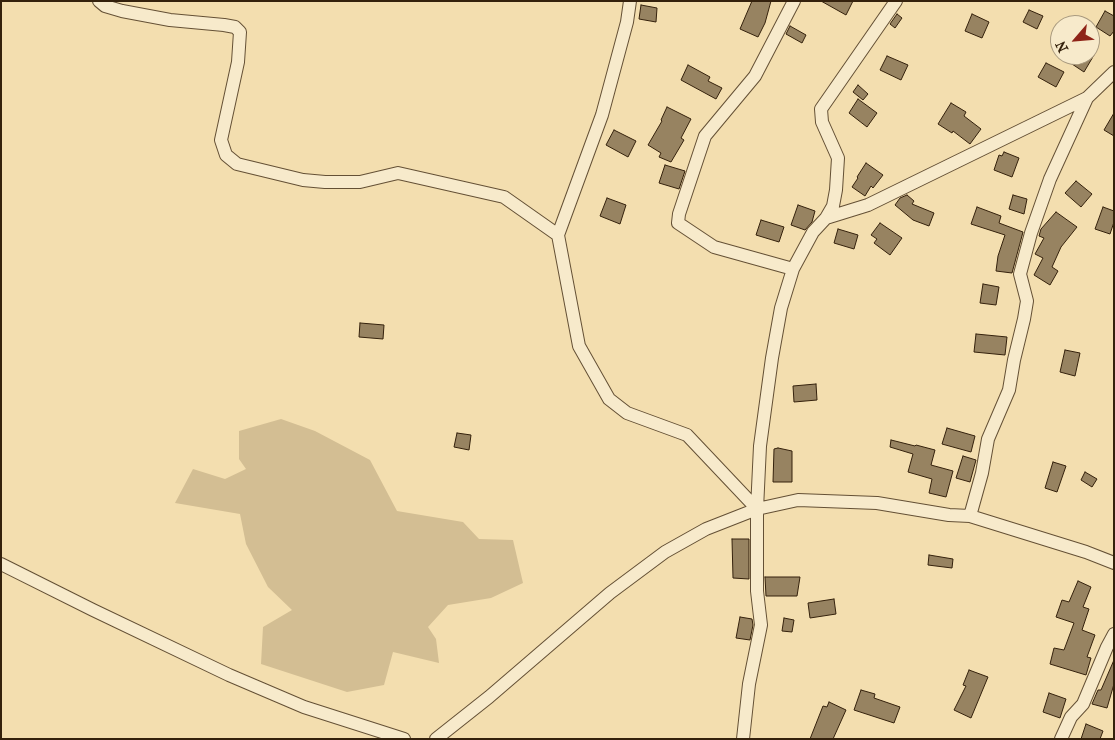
<!DOCTYPE html>
<html>
<head>
<meta charset="utf-8">
<style>
	body { margin:0 }
	#map { position:relative; width:1115px; height:740px; overflow:hidden; background:#f3deaf; font-family:"IM FELL French Canon",serif }
	canvas { display:block }
	.frame { position:absolute; inset:0; border:2px solid #34210c; pointer-events:none }
	.north { position:absolute; left:1050px; top:15px; width:50px; height:50px; box-sizing:border-box; background:#f7eacb; border:1px solid #a99a7f; border-radius:50%; rotate:243deg; font-size:14px; font-weight:700; line-height:20px; text-align:center; color:#34210c }
	.north::after { content:''; display:block; margin:auto; width:18px; height:22px; background:#8f2418; clip-path:polygon(50% 0,100% 100%,50% 72%,0 100%) }
</style>
</head>
<body>
<div id="map">
<canvas width="1115" height="740"></canvas>
<div class="frame"></div>
<div class="north">N</div>
</div>
<script>
const ctx = document.querySelector('canvas').getContext('2d');
ctx.lineJoin = 'round';
function fill(path, color) { ctx.fillStyle = color; ctx.fill(path, 'evenodd'); }
const shape = rows => new Path2D(rows.map(r => 'M' + r).join(''));
function stroke(path, color, width, dash) { ctx.strokeStyle = color; ctx.lineWidth = width; ctx.lineCap = dash ? 'butt' : 'round'; ctx.setLineDash(dash || []); ctx.stroke(path); }
const green = shape([
	[281,419,315,431,370,460,397,511,463,522,479,539,513,540,523,583,491,598,448,605,428,627,436,639,439,663,393,652,384,685,347,692,261,664,263,627,292,610,268,587,246,544,240,514,175,503,193,469,225,479,246,469,239,459,239,431]
]);
const building = shape([
	[752,1,771,1,765,23,758,37,740,29,752,1],
	[821,1,853,1,846,15,821,1],
	[641,5,657,8,656,22,639,19,641,5],
	[1029,10,1043,16,1037,29,1023,22,1029,10],
	[1105,11,1114,16,1114,31,1110,36,1096,27,1105,11],
	[897,14,902,18,895,28,890,24,897,14],
	[972,14,989,22,982,38,965,31,972,14],
	[790,26,806,35,802,43,786,34,790,26],
	[1073,55,1094,55,1084,72,1069,62,1073,55],
	[887,56,908,65,901,80,880,70,887,56],
	[1046,63,1064,72,1056,87,1038,77,1046,63],
	[688,65,710,77,708,81,722,88,716,99,681,80,688,65],
	[858,85,868,94,863,100,853,92,858,85],
	[858,99,877,113,867,127,849,113,858,99],
	[951,103,966,112,964,116,981,129,970,144,953,131,952,133,938,124,951,103],
	[667,107,691,119,681,138,684,140,671,162,659,157,661,153,648,145,662,121,661,120,667,107],
	[1114,113,1114,136,1104,130,1114,113],
	[614,130,636,141,628,157,606,145,614,130],
	[1004,152,1019,158,1012,177,994,170,999,155,1002,156,1004,152],
	[866,163,883,175,873,188,871,186,865,196,852,187,858,178,857,177,866,163],
	[665,165,685,171,679,189,659,183,665,165],
	[1076,181,1092,194,1081,207,1065,193,1076,181],
	[907,195,914,201,912,204,934,213,929,226,913,220,895,205,900,198,907,195],
	[1013,195,1027,199,1024,214,1009,209,1013,195],
	[607,198,626,205,620,224,600,216,607,198],
	[798,205,815,211,812,222,805,230,791,225,798,205],
	[977,207,1001,216,999,223,1023,232,1012,273,996,271,998,256,1005,235,971,224,977,207],
	[1103,207,1114,211,1114,222,1110,234,1095,229,1103,207],
	[1056,212,1077,227,1061,247,1052,267,1058,271,1050,285,1034,275,1043,258,1035,254,1044,238,1039,236,1041,229,1056,212],
	[761,220,784,227,779,242,756,235,761,220],
	[880,223,902,238,890,255,874,243,877,239,871,235,880,223],
	[838,229,858,235,854,249,834,243,838,229],
	[983,284,999,287,996,305,980,303,983,284],
	[360,323,384,325,383,339,359,337,360,323],
	[976,334,1007,337,1005,355,974,352,976,334],
	[1065,350,1080,353,1075,376,1060,372,1065,350],
	[816,384,817,400,794,402,793,386,816,384],
	[947,428,975,436,971,452,942,444,947,428],
	[457,433,471,435,469,450,454,447,457,433],
	[891,440,915,446,916,445,935,450,931,465,953,471,946,497,929,493,932,479,908,472,913,454,890,447,891,440],
	[778,448,792,451,792,482,773,482,774,449,778,448],
	[963,456,976,460,970,482,956,478,963,456],
	[1053,462,1066,466,1057,492,1045,488,1053,462],
	[1085,472,1097,479,1092,487,1081,480,1085,472],
	[732,539,749,539,749,579,733,578,732,539],
	[929,555,953,559,952,568,928,565,929,555],
	[765,577,800,577,797,596,766,596,765,577],
	[1078,581,1091,587,1083,607,1089,609,1082,630,1095,635,1087,657,1091,658,1086,675,1050,664,1054,648,1064,650,1074,623,1056,617,1062,600,1069,602,1078,581],
	[834,599,836,614,810,618,808,603,834,599],
	[740,617,752,619,753,625,750,640,736,638,740,617],
	[784,618,794,620,792,632,782,631,784,618],
	[1114,660,1114,684,1107,708,1092,704,1098,690,1101,690,1114,660],
	[969,670,988,677,971,718,954,710,966,686,963,685,969,670],
	[861,690,875,694,874,698,900,707,894,723,854,710,861,690],
	[1049,693,1066,699,1060,718,1043,712,1049,693],
	[829,702,846,710,833,739,810,739,823,706,827,707,829,702],
	[1086,724,1103,731,1100,739,1081,739,1086,724]
]);
const minor = shape([
	[99,1,105,6,122,11,170,20,224,25,235,27,240,32,238,62,221,140,226,155,237,164,303,180,325,182,360,182,398,173,504,197,558,235],
	[630,1,627,22,602,115,558,235,579,346,609,399,627,413,687,435,757,509],
	[826,218,868,205,1087,98,1114,72],
	[793,269,714,247,678,223,679,214,705,136,755,76,794,1],
	[970,516,982,473,988,439,1009,390,1014,360,1024,319,1027,301,1020,274,1031,233,1050,179,1087,98],
	[1,564,93,610,229,675,304,707,404,739],
	[436,739,489,697,610,593,665,552,706,529,757,509,798,500,877,503,949,515,970,516,1086,552,1114,563],
	[743,739,749,684,761,625,757,591,757,509,760,446,772,358,781,308,793,269,813,232,826,218,833,206,836,190,838,158,822,122,821,109,896,1],
	[1061,739,1071,717,1083,704,1107,647,1114,634]
]);
fill(green, '#d3be93');
fill(building, '#978361');
stroke(building, '#34210c', 1);
stroke(minor, '#645035', 14);
stroke(minor, '#f7eacb', 12);
</script>
</body>
</html>
